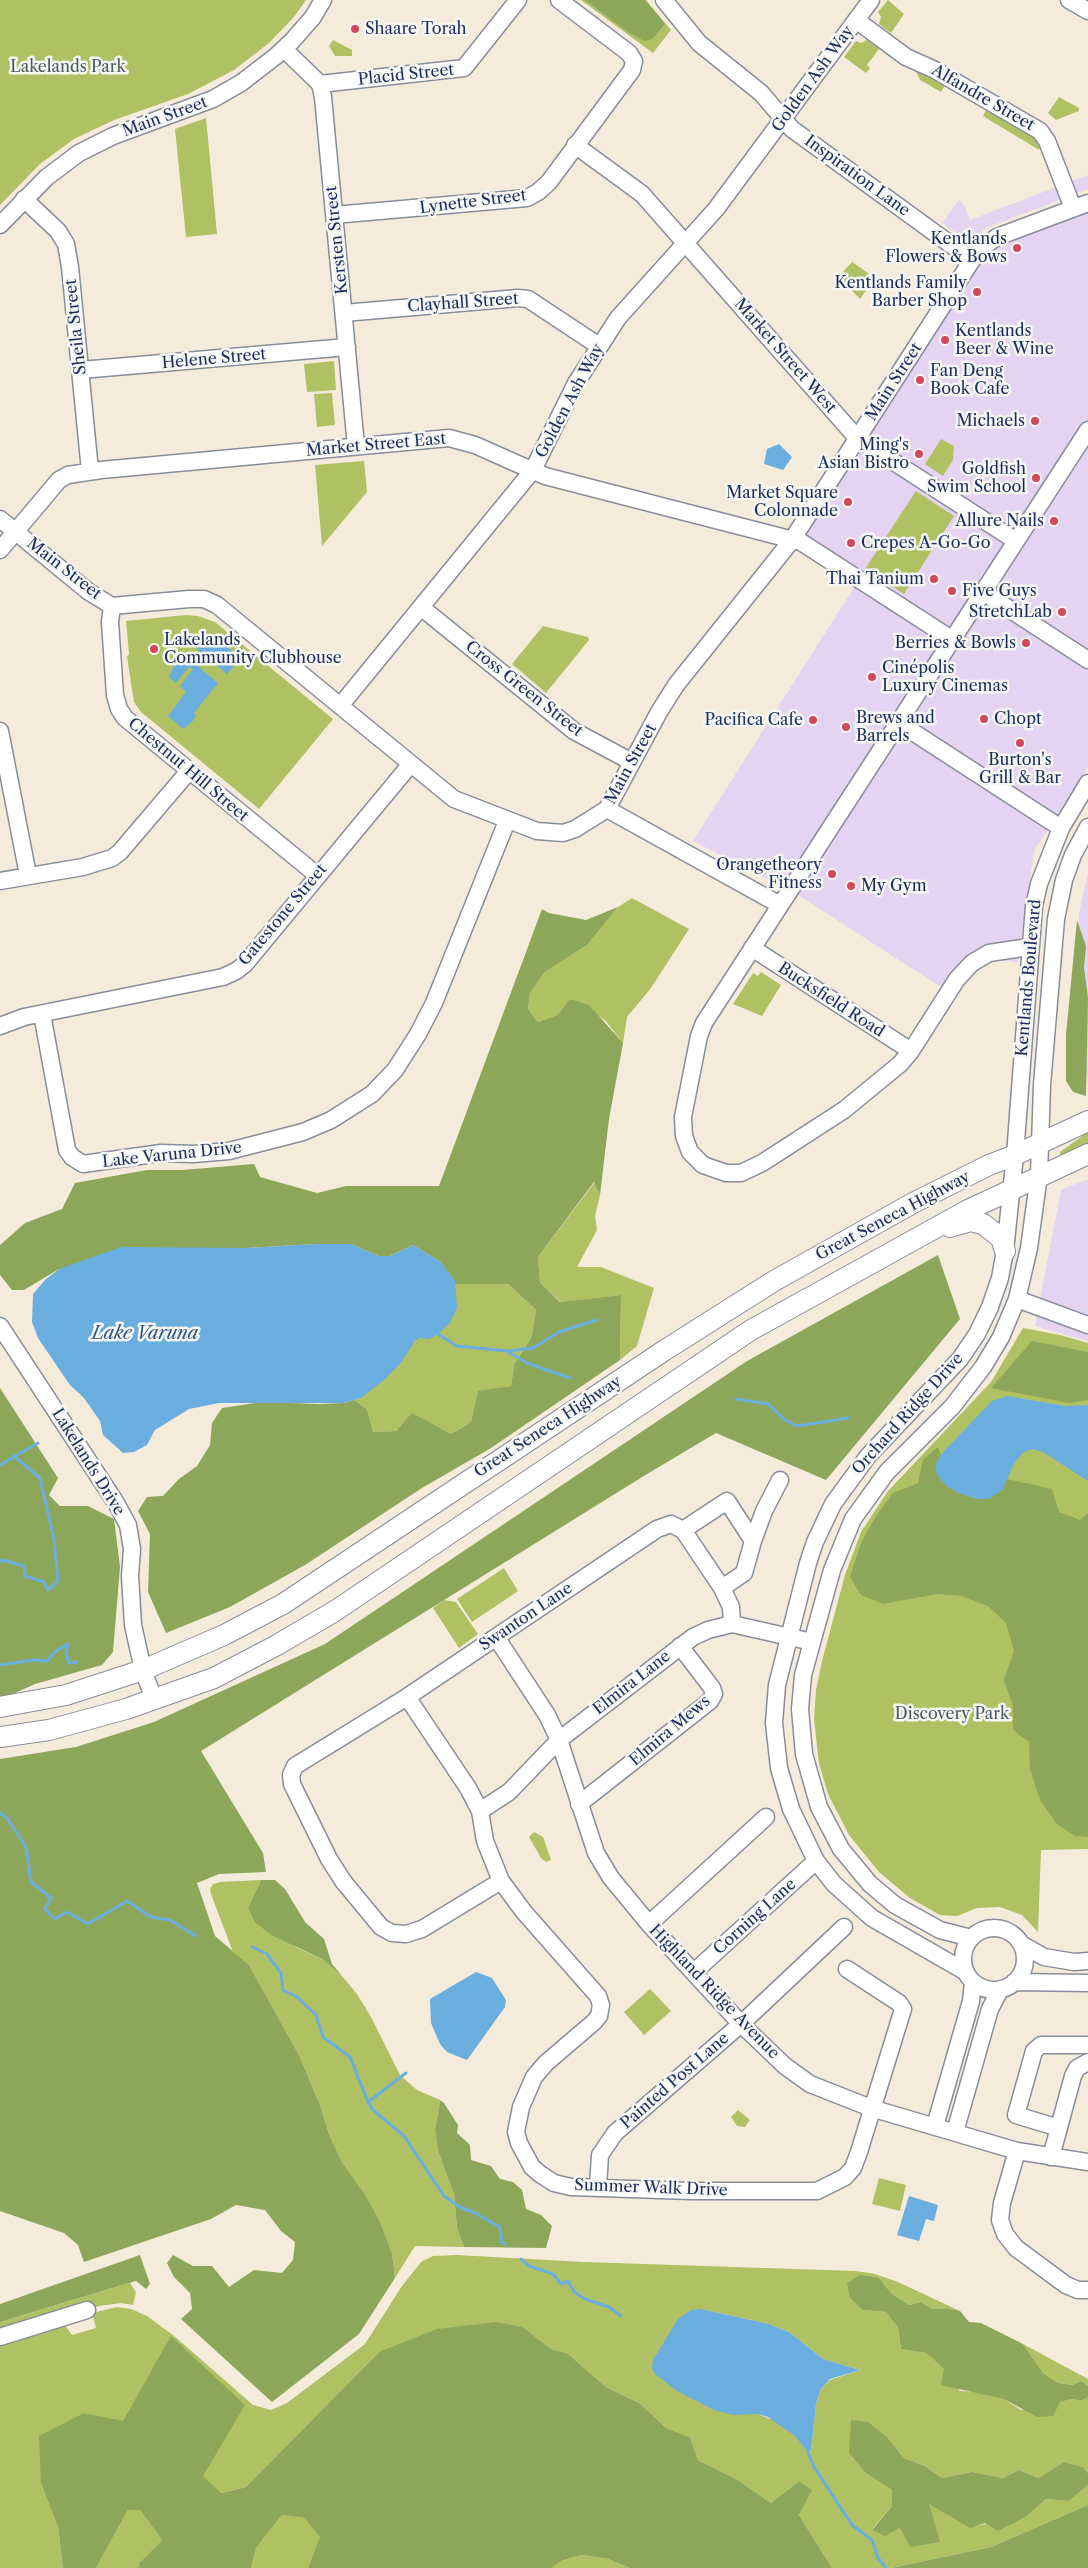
<!DOCTYPE html>
<html>
<head>
<meta charset="utf-8">
<style>
	body { margin:0 }
	canvas { display:block; background:#f4ebdb }
</style>
</head>
<body>
<canvas width="1088" height="2568"></canvas>
<script>
const ctx = document.querySelector('canvas').getContext('2d');
ctx.lineJoin = 'round';
function fill(path, color) { ctx.fillStyle = color; ctx.fill(path, 'evenodd'); }
const shape = rows => new Path2D(rows.map(r => 'M' + r).join(''));
function stroke(path, color, width, dash) { ctx.strokeStyle = color; ctx.lineWidth = width; ctx.lineCap = dash ? 'butt' : 'round'; ctx.setLineDash(dash || []); ctx.stroke(path); }
function label(font, color, halo, rows, align = 'center') {
  ctx.font = font + ' "Libre Caslon Text",serif'; ctx.lineWidth = 5; ctx.setLineDash([]); ctx.textBaseline = 'middle'; ctx.strokeStyle = halo; ctx.fillStyle = color; for (const [text, x, y, turn = 0] of rows) {
    ctx.save(); ctx.translate(x, y); ctx.rotate((+turn || 0) * Math.PI / 180); ctx.textAlign = isNaN(turn) ? turn : align; if (halo) ctx.strokeText(text, 0, 0); ctx.fillText(text, 0, 0); ctx.restore();
  }
}
const built = shape([
	[1088,175,1088,189,986,228,970,243,942,223,959,200,963,203,970,220],
	[1088,211,1088,767,1034,851,1018,963,969,953,944,989,795,893,693,841,862,575,803,537,985,254,996,246],
	[1088,873,1088,1084,1073,978,1080,909],
	[1088,1179,1088,1341,1035,1326,1061,1190]
]);
const green = shape([
	[0,0,306,0,294,17,269,43,234,70,188,94,114,120,74,139,40,164,0,205],
	[581,0,646,0,671,30,653,53],
	[888,0,904,14,891,33,879,24,881,17,878,12],
	[333,40,352,50,352,56,335,56,329,46],
	[867,40,879,49,867,65,870,68,866,73,844,57,856,41,861,43],
	[913,65,946,84,941,92,920,80],
	[1059,97,1079,108,1079,111,1056,120,1048,113],
	[987,108,1034,137,1040,146,1039,150,983,116],
	[206,118,217,234,186,237,175,129],
	[852,262,875,278,860,299,839,276],
	[334,361,336,390,307,392,304,364],
	[332,393,335,425,317,427,314,394],
	[941,439,954,446,953,460,943,476,925,464],
	[364,461,367,492,322,546,315,465],
	[916,491,954,516,904,594,865,569],
	[186,615,198,616,215,622,333,719,259,809,141,712,134,702,127,657,129,654,126,621],
	[543,626,588,637,589,640,546,693,512,664],
	[632,898,689,929,651,988,627,1017,623,1043,605,1020,570,999,557,1015,538,1022,528,1009,530,991,545,972,587,945,618,907],
	[761,972,781,985,762,1016,733,1004,753,973,758,976],
	[1088,1132,1088,1146,1060,1158,1060,1152],
	[595,1182,600,1195,595,1216,597,1230,577,1267,601,1267,654,1288,637,1346,620,1360,621,1295,561,1302,540,1282,538,1257],
	[455,1284,508,1284,536,1310,531,1338,514,1365,511,1386,478,1392,471,1422,451,1434,412,1414,396,1431,373,1432,367,1409,354,1400,361,1398,415,1341,420,1338],
	[1023,1328,1060,1335,1088,1343,1088,1849,1041,1850,1038,1932,1022,1915,1000,1907,977,1908,957,1916,940,1915,910,1898,879,1872,849,1835,828,1794,819,1764,814,1719,816,1690,822,1661,845,1575,861,1532,888,1491,991,1382],
	[504,1568,518,1591,472,1622,457,1599],
	[444,1600,456,1602,478,1634,459,1648,433,1608],
	[534,1832,543,1837,551,1860,546,1862,541,1858,529,1837],
	[261,1880,248,1908,297,1948,322,1959,342,1976,357,1994,371,2017,400,2075,417,2090,440,2100,435,2130,438,2151,454,2194,457,2228,464,2247,415,2246,395,2278,392,2254,364,2193,342,2162,329,2134,320,2105,299,2055,249,1965,233,1952,211,1894,210,1889,213,1884,220,1882],
	[650,1989,671,2011,644,2035,624,2012],
	[738,2110,750,2120,745,2127,737,2126,731,2117],
	[879,2178,906,2185,900,2211,872,2204],
	[457,2255,584,2262,856,2271,875,2274,898,2282,960,2311,947,2308,933,2309,921,2302,909,2305,892,2294,879,2278,863,2310,886,2312,898,2328,901,2349,926,2353,944,2369,960,2391,983,2392,1004,2399,1021,2410,1072,2399,1081,2401,1088,2397,1088,2473,1083,2467,1064,2462,1038,2478,1019,2470,1003,2478,972,2472,942,2478,925,2466,904,2458,888,2438,867,2474,892,2490,892,2506,872,2529,928,2503,970,2527,1027,2516,1046,2499,1069,2501,1088,2485,1088,2505,991,2547,891,2568,832,2568,799,2515,811,2490,799,2481,771,2503,738,2480,698,2460,690,2437,666,2428,641,2404,606,2387,567,2353,551,2349,523,2327,379,2352,246,2487,220,2493,203,2476,123,2422,84,2413,41,2484,58,2527,63,2568,0,2568,0,2340,64,2324,72,2335,96,2328,92,2313,117,2307,131,2309,147,2316,173,2335,253,2405,271,2410,287,2403,365,2344,402,2286,421,2262,433,2256],
	[701,2309,769,2324,789,2332,823,2359,860,2370,830,2380,821,2389,816,2404,811,2450,809,2453,795,2436,778,2422,758,2414],
	[130,2283,136,2292,133,2305,121,2303,99,2306,0,2334,0,2322],
	[1023,2344,1088,2379,1088,2386,1082,2381,1072,2385,1058,2383,1043,2373],
	[128,2510,140,2510,162,2540,139,2563,138,2568,96,2568],
	[282,2515,304,2518,321,2537,308,2568,251,2568,256,2548],
	[581,2555,608,2559,630,2568,552,2568,561,2561]
]);
const forest = shape([
	[585,0,645,0,665,24,652,39,644,41,628,32],
	[618,907,587,945,545,972,530,992,528,1009,538,1022,557,1015,570,999,589,1005,623,1043,609,1119,600,1195,594,1182,538,1257,540,1282,560,1302,621,1295,620,1360,491,1448,422,1488,305,1565,230,1607,166,1633,148,1592,150,1534,138,1511,147,1497,163,1496,179,1479,197,1466,210,1445,212,1423,222,1408,262,1402,319,1404,344,1403,354,1400,367,1409,373,1432,396,1431,412,1413,451,1434,471,1422,478,1391,511,1386,514,1365,531,1338,536,1310,508,1284,455,1284,441,1262,413,1245,390,1256,378,1256,351,1244,316,1244,247,1248,59,1269,24,1290,12,1290,0,1275,0,1245,25,1223,62,1209,75,1183,147,1170,182,1170,254,1164,260,1177,317,1193,346,1186,439,1186,542,909,549,913,586,920],
	[1077,920,1086,946,1084,968,1088,998,1086,1096,1073,1092,1066,1081,1066,1035],
	[938,1255,960,1319,826,1480,716,1433,647,1474,201,1751,263,1853,266,1872,219,1874,197,1883,215,1936,249,1965,299,2055,320,2105,329,2134,342,2162,364,2193,380,2222,392,2254,395,2278,359,2334,272,2402,181,2319,192,2309,190,2293,174,2277,167,2263,173,2255,193,2266,212,2266,229,2287,254,2270,282,2273,293,2260,295,2242,281,2231,265,2210,236,2205,211,2219,84,2262,78,2245,64,2233,0,2211,0,1759,76,1747,154,1722,325,1644,747,1361],
	[1032,1341,1088,1352,1088,1400,1069,1403,991,1388],
	[0,1388,58,1478,49,1495,60,1506,88,1506,114,1519,120,1567,113,1652,102,1665,35,1684,4,1698,0,1698],
	[938,1447,941,1455,937,1461,948,1487,961,1494,977,1499,1002,1490,1007,1479,1052,1489,1059,1512,1080,1520,1088,1513,1088,1837,1075,1836,1057,1824,1040,1800,1030,1769,1029,1742,1013,1730,1013,1707,1004,1680,1014,1651,1006,1623,988,1606,961,1596,937,1594,883,1604,861,1595,850,1577,861,1543,876,1516,893,1493,918,1483,923,1460],
	[261,1880,275,1880,285,1889,305,1922,324,1939,332,1964,342,1976,322,1959,271,1935,255,1922,248,1908],
	[440,2100,444,2103,458,2125,457,2133,470,2145,471,2160,491,2166,500,2179,513,2182,522,2190,526,2209,541,2215,552,2226,546,2248,464,2247,457,2228,454,2194,438,2151,435,2130],
	[140,2255,150,2284,146,2289,136,2281,0,2322,0,2304],
	[860,2275,879,2278,892,2294,909,2305,921,2302,933,2309,947,2308,960,2311,969,2322,981,2323,1023,2344,1043,2373,1058,2383,1072,2385,1082,2381,1088,2386,1088,2397,1081,2401,1072,2399,1060,2402,1053,2416,1037,2417,1004,2399,941,2385,944,2369,926,2353,901,2349,898,2328,886,2312,863,2310,850,2298,847,2283],
	[496,2322,523,2327,551,2349,567,2353,606,2387,641,2404,666,2428,690,2437,698,2460,738,2480,771,2503,799,2481,812,2490,799,2515,832,2568,630,2568,608,2559,581,2555,561,2561,552,2568,308,2568,320,2537,304,2518,282,2515,256,2548,251,2568,138,2568,139,2563,162,2540,140,2510,128,2510,96,2568,63,2568,58,2527,41,2484,39,2436,84,2413,123,2421,171,2336,245,2405,203,2476,221,2493,246,2487,379,2352,437,2329],
	[851,2420,868,2422,888,2438,904,2458,925,2466,942,2478,972,2472,1003,2478,1019,2470,1038,2478,1064,2462,1083,2467,1088,2473,1088,2485,1069,2501,1046,2499,1027,2516,998,2531,985,2523,970,2528,929,2504,940,2542,910,2547,900,2528,885,2536,872,2530,892,2506,892,2490,867,2474,849,2453],
	[1088,2505,1088,2568,891,2568,991,2547]
]);
const water = shape([
	[779,444,792,457,783,470,764,464,767,449],
	[210,633,241,658,227,674,197,649],
	[186,656,218,683,194,713,196,715,193,721,183,729,168,716,186,692,180,686,193,669,189,667,176,683,169,677,175,663],
	[316,1244,351,1244,378,1256,390,1256,413,1245,441,1262,455,1281,457,1308,450,1323,438,1334,429,1339,420,1338,415,1341,400,1364,383,1381,361,1398,344,1403,219,1403,189,1409,155,1430,147,1445,134,1452,123,1453,103,1435,100,1421,84,1398,70,1385,38,1338,32,1322,33,1294,45,1280,59,1269,121,1247,247,1248],
	[1007,1396,1065,1406,1088,1405,1088,1481,1043,1452,1032,1449,1024,1452,1015,1462,1002,1490,989,1499,977,1499,961,1494,948,1487,939,1478,935,1470,937,1461,944,1451,992,1401],
	[476,1972,492,1978,506,2000,505,2007,467,2060,447,2052,440,2044,431,2023,430,1999],
	[909,2196,938,2205,934,2221,926,2219,919,2241,897,2235],
	[701,2309,769,2324,789,2332,823,2359,860,2370,830,2379,821,2389,816,2404,811,2450,808,2453,795,2436,768,2417,758,2414,733,2415,714,2410,677,2391,655,2374,652,2368,653,2360,678,2319,691,2310]
]);
const stream = shape([
	[438,1334,457,1346,507,1351,527,1363,570,1378],
	[507,1351,533,1348,559,1332,597,1320],
	[736,1399,768,1404,785,1420,797,1426,848,1418],
	[0,1465,38,1443],
	[0,1562,3,1560,24,1566,25,1576,44,1582,48,1590,58,1581,54,1539,40,1478,14,1456],
	[0,1665,33,1660,47,1661,56,1651,68,1644,66,1654,69,1663,77,1662],
	[0,1813,7,1818,26,1847,31,1882,51,1898,45,1909,55,1919,67,1912,88,1924,127,1901,151,1917,170,1920,196,1936],
	[252,1947,267,1954,281,1973,283,1990,297,1997,316,2015,323,2037,350,2057,368,2102,372,2109,404,2136,444,2196,460,2207,473,2212,500,2227,502,2242,505,2244],
	[368,2102,406,2073],
	[521,2259,529,2266,553,2274,561,2284,568,2281,574,2292,585,2299,609,2307,621,2316],
	[808,2453,814,2467,852,2525,872,2540,878,2558,886,2568]
]);
const minor = shape([
	[664,0,699,43,761,93,792,129,972,260],
	[1069,0,1088,11],
	[856,20,906,57,935,70,1040,131,1047,141,1073,208],
	[284,49,320,84,323,97,356,446],
	[320,84,464,68,518,0],
	[575,145,642,194,857,438,1016,541],
	[24,199,58,231,66,244,70,267,90,471],
	[334,215,527,198,538,192,549,182,632,70,634,61,629,53,559,0],
	[0,225,47,177,79,153,113,136,213,99,241,83,276,56,292,41,313,17,323,0],
	[344,313,518,298,528,299,599,346],
	[81,370,347,347],
	[0,519,89,592,112,606,189,599,204,599,217,605,454,799,537,831,563,833,575,829,607,809,659,712,676,685,792,540,972,260,984,246,997,237,1088,203],
	[0,550,59,480,68,475,101,470,449,438,475,445,545,476,801,542,953,640],
	[983,592,1088,660],
	[112,606,110,622,115,695,119,709,125,718,317,875],
	[422,608,574,731,632,762],
	[340,706,533,470,576,383,618,318,716,209,871,0],
	[899,723,1061,828],
	[0,731,28,875],
	[607,809,780,905],
	[0,881,83,867,112,858,120,852,189,771],
	[1029,947,989,953,972,963,957,979,911,1051,900,1064,844,1110,762,1163,741,1173,726,1173,703,1165,690,1152,684,1136,683,1117,699,1036,704,1023,1088,430],
	[752,948,911,1051],
	[42,1014,67,1150,72,1157,83,1164,161,1153,193,1154,229,1151,303,1132,331,1120,372,1094,395,1070,418,1034,434,1003,507,821],
	[0,1026,24,1017,223,977,236,971,245,964,410,765],
	[1017,1299,1088,1325],
	[0,1326,116,1503,128,1525,132,1549,130,1576,133,1625,143,1670,154,1699],
	[683,1530,727,1501,753,1541,744,1573,722,1588],
	[753,1541,764,1511,780,1480],
	[496,1637,547,1715,559,1740,596,1853,611,1878,649,1924,741,2024,785,2066,810,2084,871,2108,1017,2151,1088,2162],
	[407,1697,468,1788,480,1811,485,1841,501,1881,524,1912,598,1996,601,2005,599,2016,594,2022,546,2063,534,2077,521,2107,516,2132,519,2143,532,2167,540,2174,554,2183,571,2187,690,2191,817,2191,845,2177,853,2168,859,2152,903,2009,899,2003,847,1969],
	[579,1804,710,1701,714,1694,712,1688,680,1646],
	[480,1811,509,1792,559,1740,693,1637,708,1630,732,1624,812,1642],
	[501,1881,422,1929,406,1934,392,1933,381,1927,343,1881,329,1859,292,1784,291,1775,295,1766,407,1697,657,1529,671,1524,683,1530,722,1588,731,1607,732,1624],
	[649,1924,766,1817],
	'963 1959a31 31 0 1 1 62 0a31 31 0 1 1-62 0Z',
	[971,1938,940,1930,895,1905,870,1884,841,1849,819,1807,804,1754,800,1709,803,1675,832,1570,853,1519,887,1472,952,1407,983,1367,1001,1337,1017,1299,1029,1248,1039,1175,1042,1085,1056,919,1064,880,1073,855,1088,827],
	[1021,1944,1044,1957,1074,1962,1088,1961],
	[694,1972,816,1861],
	[966,1972,872,1918,834,1884,816,1861,791,1809,779,1768,774,1723,777,1685,808,1563,815,1542,833,1504,868,1456,960,1359,977,1334,990,1307,1000,1278,1005,1251,1015,1155,1034,906,1039,884,1061,828,1088,783],
	[1014,1982,1088,1983],
	[935,2126,971,2001,973,1982],
	[1059,2128,1016,2115,1034,2051,1041,2045,1088,2045],
	[955,2132,990,2009,1000,1990],
	[1017,2151,1002,2203,1000,2220,1005,2234,1016,2248,1066,2285,1078,2290,1088,2290],
	[1051,2157,1073,2076,1077,2068,1088,2062],
	[598,2187,600,2155,615,2133,741,2024,844,1927],
	[0,2337,87,2310]
]);
const major = shape([
	[950,1227,971,1221,983,1224,1001,1238,1005,1251],
	[0,1707,66,1695,143,1670,224,1635,283,1604,665,1350,774,1281,913,1203,989,1165,1015,1155,1088,1121],
	[0,1737,49,1730,126,1709,214,1678,277,1645,335,1611,751,1330,966,1211,1088,1154]
]);
const markers = [
	[355,29,5,"#d1495b"],
	[1017,248,5,"#d1495b"],
	[977,292,5,"#d1495b"],
	[945,340,5,"#d1495b"],
	[920,380,5,"#d1495b"],
	[1035,421,5,"#d1495b"],
	[919,454,5,"#d1495b"],
	[1036,478,5,"#d1495b"],
	[848,502,5,"#d1495b"],
	[1054,521,5,"#d1495b"],
	[851,543,5,"#d1495b"],
	[934,579,5,"#d1495b"],
	[952,591,5,"#d1495b"],
	[1062,612,5,"#d1495b"],
	[1026,643,5,"#d1495b"],
	[154,649,5,"#d1495b"],
	[872,677,5,"#d1495b"],
	[984,719,5,"#d1495b"],
	[813,720,5,"#d1495b"],
	[846,727,5,"#d1495b"],
	[1020,743,5,"#d1495b"],
	[832,874,5,"#d1495b"],
	[851,886,5,"#d1495b"]
];
const poiNames = [
	["Shaare Torah",365,29,"left"],
	["Kentlands",1007,239],
	["Flowers & Bows",1007,257],
	["Kentlands Family",967,283],
	["Barber Shop",967,301],
	["Kentlands",955,331,"left"],
	["Beer & Wine",955,349,"left"],
	["Fan Deng",930,371,"left"],
	["Book Cafe",930,389,"left"],
	["Michaels",1025,421],
	["Ming's",909,445],
	["Asian Bistro",909,463],
	["Goldfish",1026,469],
	["Swim School",1026,487],
	["Market Square",838,493],
	["Colonnade",838,511],
	["Allure Nails",1044,521],
	["Crepes A-Go-Go",861,543,"left"],
	["Thai Tanium",924,579],
	["Five Guys",962,591,"left"],
	["StretchLab",1052,612],
	["Lakelands",164,640,"left"],
	["Community Clubhouse",164,658,"left"],
	["Berries & Bowls",1016,643],
	["Cinépolis",882,668,"left"],
	["Luxury Cinemas",882,686,"left"],
	["Brews and",856,718,"left"],
	["Barrels",856,736,"left"],
	["Chopt",994,719,"left"],
	["Pacifica Cafe",803,720],
	["Burton's",1020,760,"center"],
	["Grill & Bar",1020,778,"center"],
	["Orangetheory",822,865],
	["Fitness",822,883],
	["My Gym",861,886,"left"]
];
const parkNames = [
	["Lakelands Park",68,67],
	["Discovery Park",952,1714]
];
const streetNames = [
	["Placid Street",406,75,-6],
	["Golden Ash Way",813,79,-54],
	["Alfandre Street",983,98,30],
	["Main Street",165,117,-20],
	["Inspiration Lane",857,176,36],
	["Lynette Street",473,202,-7],
	["Kersten Street",337,240,-96],
	["Clayhall Street",463,303,-4],
	["Sheila Street",76,327,-96],
	["Market Street West",785,356,49],
	["Helene Street",214,359,-5],
	["Main Street",894,382,-57],
	["Golden Ash Way",570,401,-62],
	["Market Street East",376,445,-5],
	["Main Street",64,569,38],
	["Cross Green Street",524,689,38],
	["Main Street",631,764,-61],
	["Chestnut Hill Street",188,770,40],
	["Gatestone Street",283,915,-50],
	["Kentlands Boulevard",1029,978,-85],
	["Bucksfield Road",831,1000,33],
	["Lake Varuna Drive",172,1155,-6],
	["Great Seneca Highway",893,1216,-28],
	["Orchard Ridge Drive",908,1414,-48],
	["Great Seneca Highway",548,1427,-33],
	["Lakelands Drive",88,1462,58],
	["Swanton Lane",526,1617,-34],
	["Elmira Lane",632,1683,-38],
	["Elmira Mews",670,1731,-40],
	["Corning Lane",755,1917,-42],
	["Highland Ridge Avenue",714,1992,46],
	["Painted Post Lane",675,2081,-41],
	["Summer Walk Drive",651,2188,2]
];
const waterNames = [
	["Lake Varuna",145,1334]
];
fill(built, '#e4d3f1');
fill(green, '#b0c164');
fill(forest, '#8ca75a');
fill(water, '#6aaddf');
stroke(stream, '#6aaddf', 3);
stroke(minor, '#888d9c', 19);
stroke(major, '#888d9c', 22);
stroke(minor, '#fff', 16);
stroke(major, '#fff', 20);
for (const [x, y, r, color] of markers) { const dot = new Path2D(); dot.arc(x, y, r, 0, 2 * Math.PI); ctx.fillStyle = color; ctx.fill(dot); stroke(dot, '#f6f6f2', 2); }
label('16px', '#1b2f5e', '#f6f6f2', poiNames, 'right');
label('16px', '#485b60', '#f6f6f2', parkNames);
label('16px', '#1b2f5e', '#f6f6f2', streetNames);
label('italic 18px', '#335585', '#f6f6f2', waterNames);
</script>
</body>
</html>
